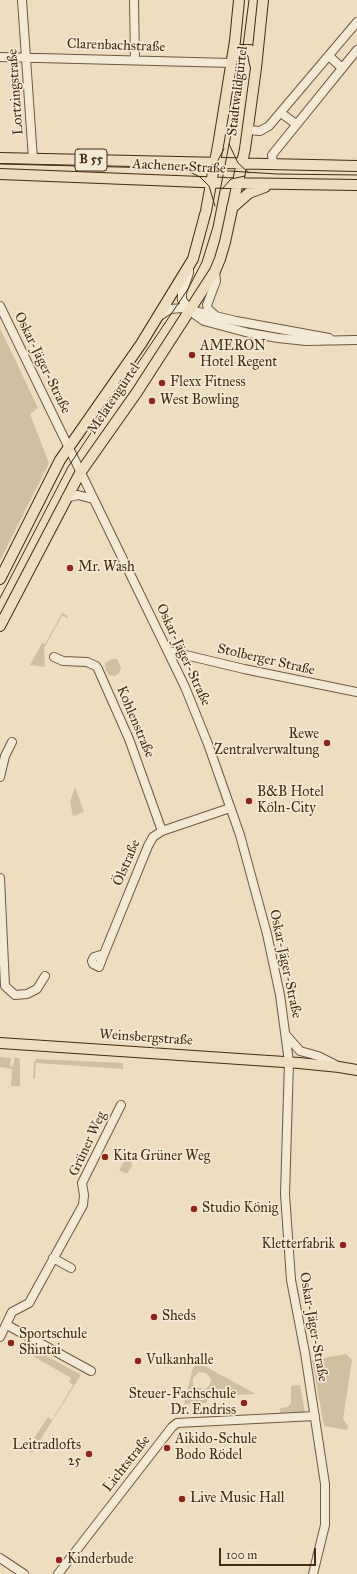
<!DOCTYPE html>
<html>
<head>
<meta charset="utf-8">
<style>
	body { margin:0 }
	#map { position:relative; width:357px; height:1574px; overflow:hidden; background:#eeddbf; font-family:"IM FELL Great Primer",serif }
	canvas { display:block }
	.scale { position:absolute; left:219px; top:1548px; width:97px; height:18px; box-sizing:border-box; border:2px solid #462c10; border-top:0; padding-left:5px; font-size:12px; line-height:14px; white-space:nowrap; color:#462c10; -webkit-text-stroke:3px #f4e9d5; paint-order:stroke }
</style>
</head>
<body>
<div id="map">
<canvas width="357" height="1574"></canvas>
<div class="scale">100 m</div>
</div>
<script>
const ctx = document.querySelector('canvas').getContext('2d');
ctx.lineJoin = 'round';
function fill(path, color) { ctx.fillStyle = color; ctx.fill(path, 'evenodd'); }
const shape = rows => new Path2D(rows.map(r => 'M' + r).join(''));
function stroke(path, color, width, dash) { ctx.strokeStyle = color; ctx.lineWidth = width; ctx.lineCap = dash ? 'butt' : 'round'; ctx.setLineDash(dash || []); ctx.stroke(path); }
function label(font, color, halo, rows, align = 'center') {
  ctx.font = font + ' "IM FELL Great Primer",serif'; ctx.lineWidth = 3.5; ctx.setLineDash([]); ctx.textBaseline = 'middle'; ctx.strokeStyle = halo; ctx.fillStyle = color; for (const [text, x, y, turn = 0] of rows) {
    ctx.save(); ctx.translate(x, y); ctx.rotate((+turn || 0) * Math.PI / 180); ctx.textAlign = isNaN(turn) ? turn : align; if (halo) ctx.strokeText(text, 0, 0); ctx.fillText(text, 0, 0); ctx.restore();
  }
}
const green = shape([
	[0,328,38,408,30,414,49,463,0,561],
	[62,613,68,616,68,618,62,616,44,648,45,667,30,665,42,643,45,644],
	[112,659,117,659,121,668,119,673,115,676,109,675,106,670,105,663],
	[75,787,84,812,73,816,70,802],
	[0,1057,11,1058,10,1066,13,1066,15,1057,20,1059,20,1086,11,1086,12,1069,0,1067],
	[36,1059,123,1063,123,1069,36,1063,35,1079,33,1079,34,1062],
	[126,1152,129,1153,132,1166,127,1174,119,1170,124,1162,121,1160],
	[36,1350,81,1375,32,1453,27,1449,48,1417,52,1420,73,1385,69,1382,71,1378,33,1356],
	[346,1354,352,1360,343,1419,348,1426,347,1430,324,1426,312,1360],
	[200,1363,210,1369,256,1394,209,1396,206,1403,184,1404,193,1368,196,1364],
	[199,1372,206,1373,211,1379,210,1384,206,1389,197,1388,193,1384,193,1378],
	[300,1385,305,1412,280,1413,280,1408,288,1407,291,1403,291,1386]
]);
const minor = shape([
	[22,0,33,159],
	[134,0,135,60],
	[329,56,342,68],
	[0,57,232,63],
	[281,113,296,124],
	[248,130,260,131,269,126,357,22],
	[273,164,272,155,276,150,357,50],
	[189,268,189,273,182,293,182,300,194,314,204,321,249,333,278,338,306,341,357,340],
	[0,306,185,687,208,744,240,835,267,934,280,995,289,1062,285,1194,291,1280,305,1353,325,1484,325,1525,313,1574],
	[215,315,208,309,207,305,216,281,215,271],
	[158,317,170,309,182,308,236,321,329,338],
	[66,498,78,495,93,499],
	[169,651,244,669,357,692],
	[54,657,63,661,87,662,96,666,98,669,129,739,162,831],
	[0,777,5,756,12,742],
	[0,878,5,986,15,995,27,994,37,989,45,976],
	[104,954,94,957,92,961,93,964,99,967,104,954,148,846,153,837,162,831,230,808],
	[286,1035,300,1051,318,1056,336,1065],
	[53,1258,71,1268],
	[7,1325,91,1371],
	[0,1337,12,1312,29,1303,83,1205,84,1195,82,1183,121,1105],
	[0,1558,24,1574],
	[58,1574,172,1427,177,1423,315,1416]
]);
const major = shape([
	[234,50,250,50,253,54,255,64],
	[0,158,357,166],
	[0,174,226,183,357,185],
	[232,208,249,193,265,187],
	[0,579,60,460,141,344,193,259,206,211,219,140,235,41,239,0],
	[0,626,80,473,137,392,215,271,220,259,225,242,245,149,256,68,263,0],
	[0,1043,299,1063,339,1067,357,1070]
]);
const tram = shape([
	[229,144,238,163,249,173],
	[0,164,198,169,277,174,357,175],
	[204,169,217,162,224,149],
	[188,171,200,177,209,186,215,206],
	[222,189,231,179,245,176],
	[0,598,68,467,188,289,202,262,213,227,233,124,249,0]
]);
const markers = [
	[192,355,4,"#8f2418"],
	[162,383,4,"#8f2418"],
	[152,401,4,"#8f2418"],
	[70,568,4,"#8f2418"],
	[327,743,4,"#8f2418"],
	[249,801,4,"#8f2418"],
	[105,1157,4,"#8f2418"],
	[194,1209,4,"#8f2418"],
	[343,1245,4,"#8f2418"],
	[154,1317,4,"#8f2418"],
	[11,1343,4,"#8f2418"],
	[138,1361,4,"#8f2418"],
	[244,1403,4,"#8f2418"],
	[167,1448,4,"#8f2418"],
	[89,1454,4,"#8f2418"],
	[182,1499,4,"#8f2418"],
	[59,1560,4,"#8f2418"]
];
const shields = [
	[91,160,32]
];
const shieldNames = [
	["B 55",91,160]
];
const streetNames = [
	["Clarenbachstraße",116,46,2],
	["Stadtwaldgürtel",238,91,-83],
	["Lortzingstraße",16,92,-94],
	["Aachener Straße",179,167,3],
	["Oskar-Jäger-Straße",42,363,64],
	["Melatengürtel",114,399,-56],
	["Oskar-Jäger-Straße",183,655,65],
	["Stolberger Straße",266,660,13],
	["Kohlenstraße",135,722,67],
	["Ölstraße",127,863,-67],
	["Oskar-Jäger-Straße",285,964,78],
	["Weinsbergstraße",146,1038,4],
	["Grüner Weg",88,1144,-65],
	["Oskar-Jäger-Straße",313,1327,80],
	["Lichtstraße",127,1464,-52]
];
const poiNames = [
	["AMERON",200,347],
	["Hotel Regent",200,363],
	["Flexx Fitness",170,383],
	["West Bowling",160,401],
	["Mr. Wash",78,568],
	["Rewe",319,735,"right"],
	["Zentralverwaltung",319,751,"right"],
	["B&B Hotel",257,793],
	["Köln-City",257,809],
	["Kita Grüner Weg",113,1157],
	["Studio König",202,1209],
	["Kletterfabrik",335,1245,"right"],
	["Sheds",162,1317],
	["Sportschule",19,1335],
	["Shintai",19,1351],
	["Vulkanhalle",146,1361],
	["Steuer-Fachschule",236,1395,"right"],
	["Dr. Endriss",236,1411,"right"],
	["Aikido-Schule",175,1440],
	["Bodo Rödel",175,1456],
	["Leitradlofts",81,1446,"right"],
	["25",81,1462,"right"],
	["Live Music Hall",190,1499],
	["Kinderbude",67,1560]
];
fill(green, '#d1bfa1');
stroke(minor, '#70583c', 10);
stroke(major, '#462c10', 12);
stroke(minor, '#f4e9d5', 8);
stroke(major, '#eeddbf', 10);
stroke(tram, '#462c10', 1);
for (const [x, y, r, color] of markers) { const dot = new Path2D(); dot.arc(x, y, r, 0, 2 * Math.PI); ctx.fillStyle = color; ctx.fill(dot); stroke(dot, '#f4e9d5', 1.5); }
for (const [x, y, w] of shields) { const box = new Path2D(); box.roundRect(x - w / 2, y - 11, w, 22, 3); ctx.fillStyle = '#f4e9d5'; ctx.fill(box); stroke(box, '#462c10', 1); }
label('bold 13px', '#462c10', null, shieldNames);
label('14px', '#462c10', '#f4e9d5', streetNames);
label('14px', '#462c10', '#f4e9d5', poiNames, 'left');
</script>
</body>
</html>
